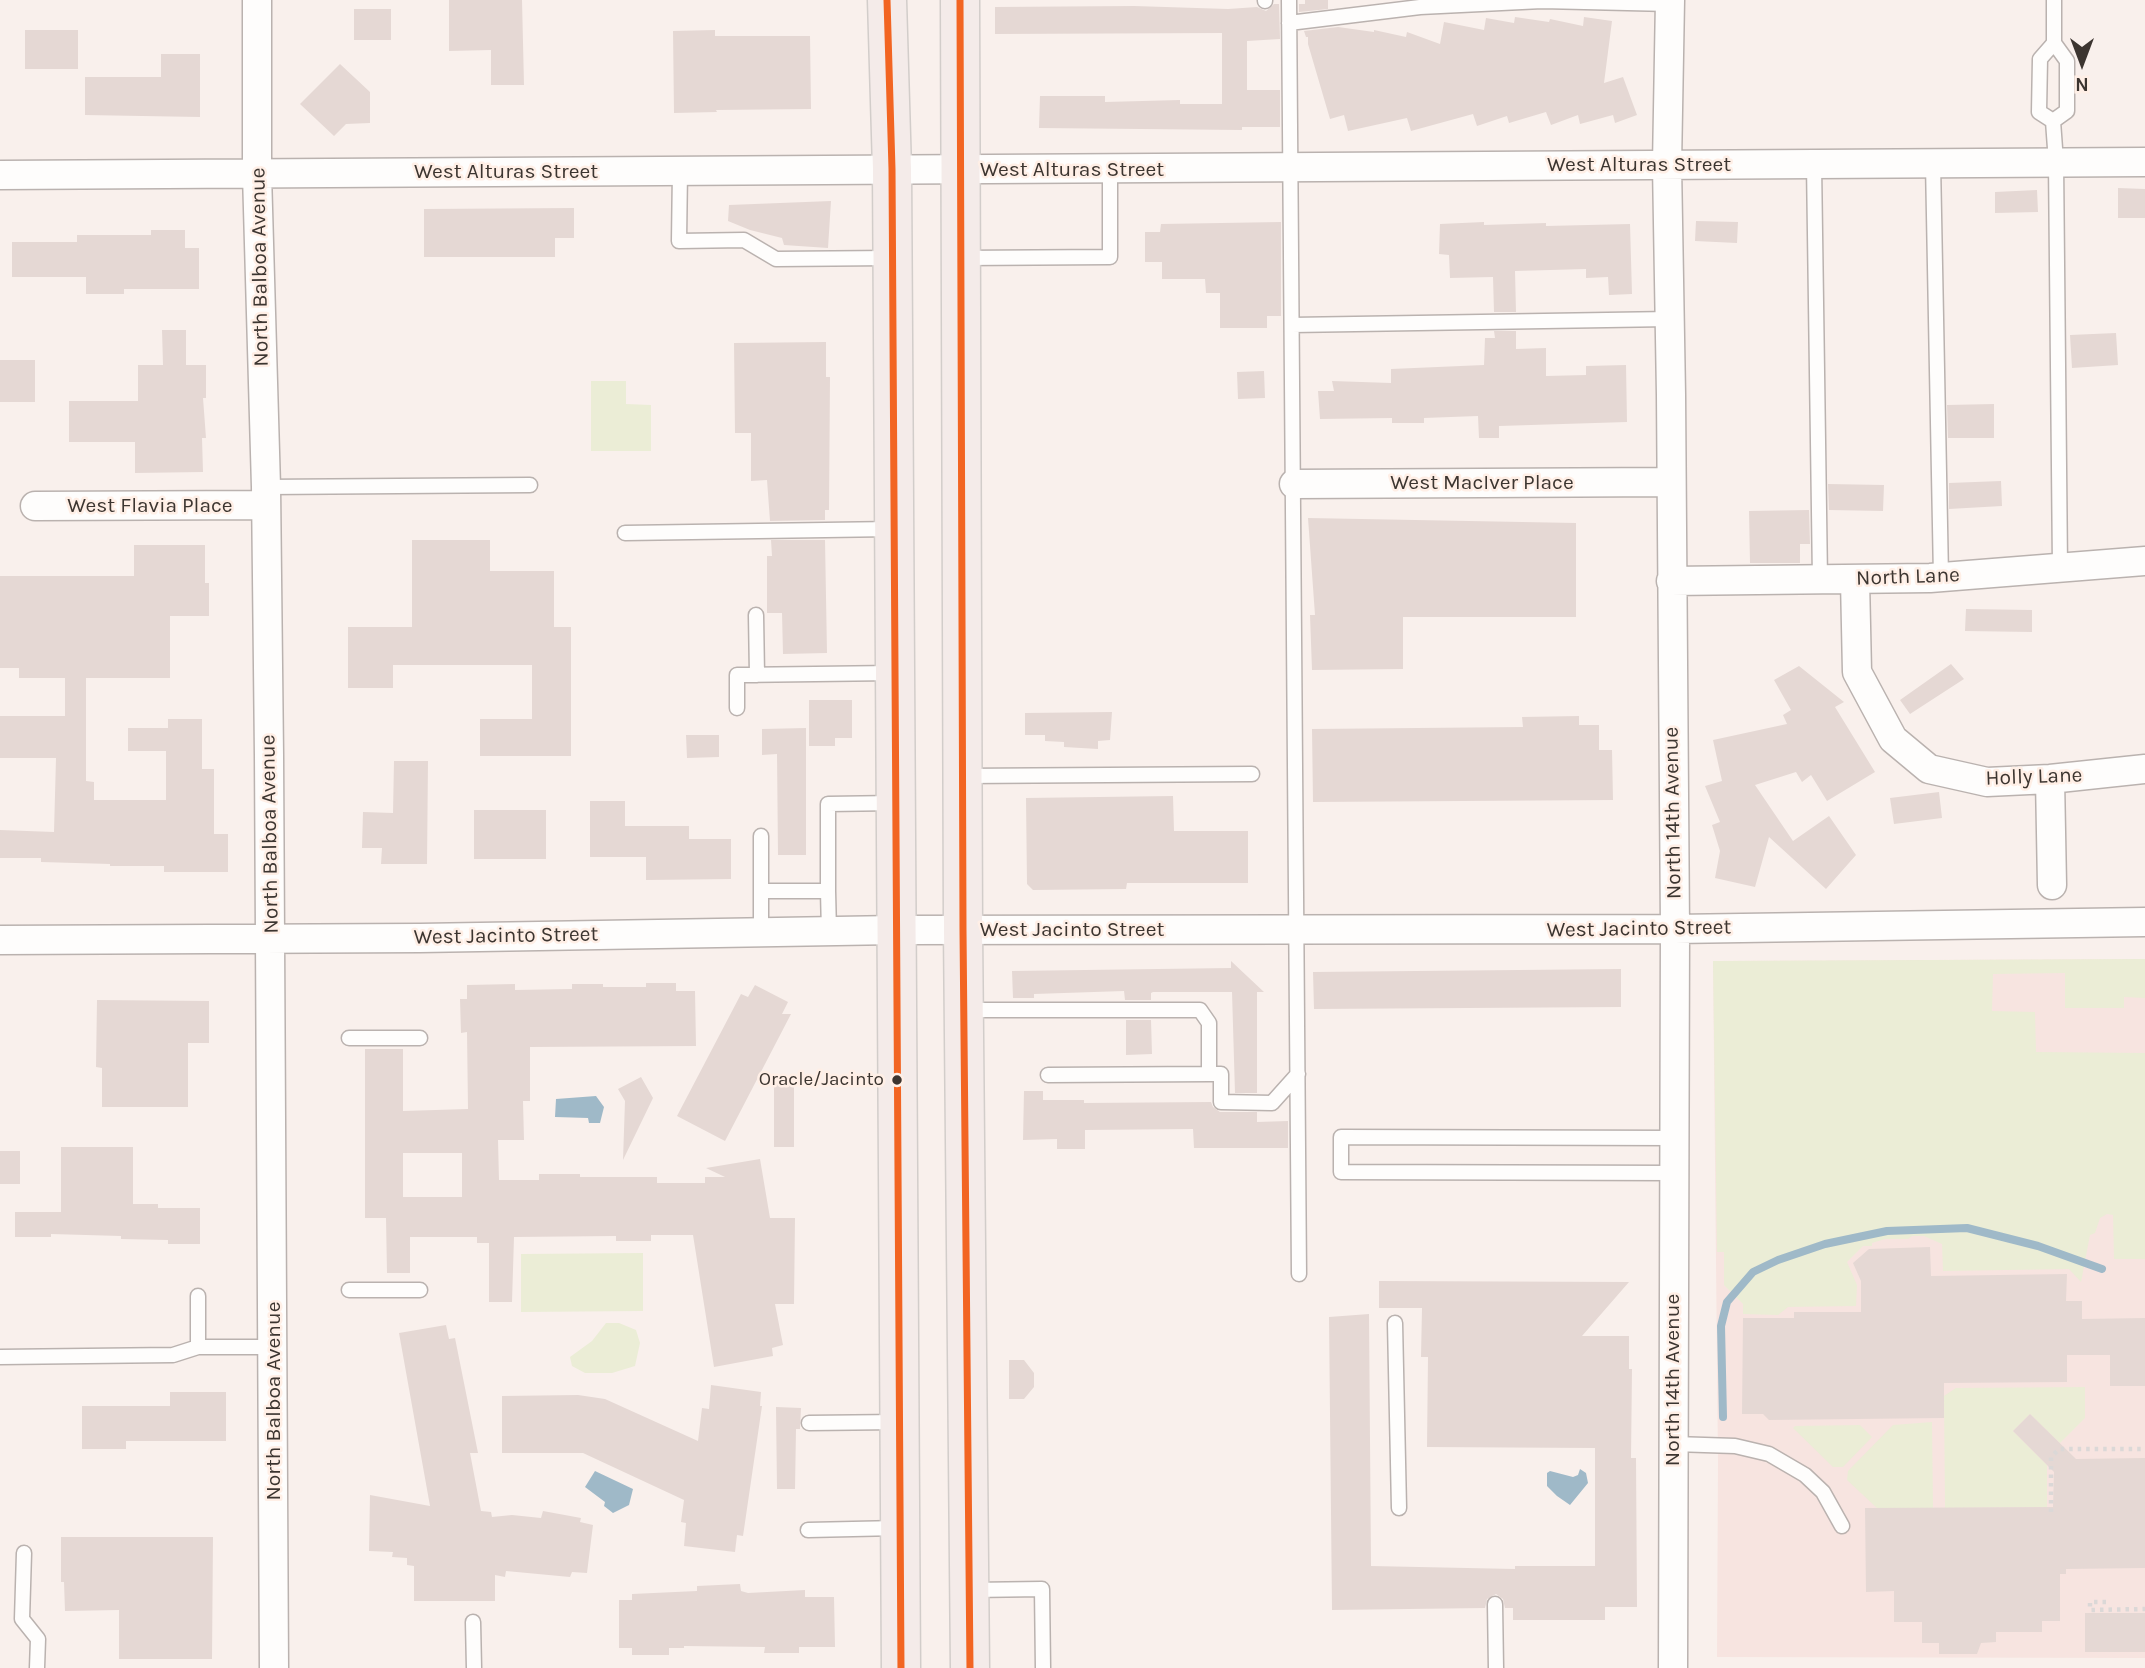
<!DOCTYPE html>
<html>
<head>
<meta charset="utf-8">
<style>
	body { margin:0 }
	#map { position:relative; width:2145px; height:1668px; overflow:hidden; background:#f9f0ec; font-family:Karla,sans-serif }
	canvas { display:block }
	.north { position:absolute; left:2047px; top:28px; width:70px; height:70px; -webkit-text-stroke:5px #ffefe6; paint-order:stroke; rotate:180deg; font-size:19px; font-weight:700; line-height:28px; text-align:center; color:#3c3530 }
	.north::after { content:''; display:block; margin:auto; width:24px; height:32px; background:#3c3530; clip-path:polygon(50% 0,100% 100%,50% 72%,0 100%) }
</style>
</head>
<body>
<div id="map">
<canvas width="2145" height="1668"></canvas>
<div class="north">N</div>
</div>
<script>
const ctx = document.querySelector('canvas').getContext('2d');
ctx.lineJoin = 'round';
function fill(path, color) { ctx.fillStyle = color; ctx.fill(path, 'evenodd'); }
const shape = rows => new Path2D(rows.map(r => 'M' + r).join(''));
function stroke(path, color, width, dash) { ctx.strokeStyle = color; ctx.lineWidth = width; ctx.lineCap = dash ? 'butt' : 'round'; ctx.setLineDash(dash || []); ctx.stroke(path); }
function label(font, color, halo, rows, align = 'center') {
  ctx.font = font + ' Karla,sans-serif'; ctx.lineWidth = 5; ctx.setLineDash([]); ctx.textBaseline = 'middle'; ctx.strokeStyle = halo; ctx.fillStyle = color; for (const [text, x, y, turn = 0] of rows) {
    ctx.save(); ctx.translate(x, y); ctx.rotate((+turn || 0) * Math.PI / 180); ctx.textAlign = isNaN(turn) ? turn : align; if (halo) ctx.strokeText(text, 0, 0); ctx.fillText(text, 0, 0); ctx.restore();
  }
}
const education = shape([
	[2145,959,2145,1658,1717,1657,1718,1461,1713,961]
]);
const green = shape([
	[591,381,626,381,626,404,651,405,651,451,591,451],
	[2145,959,2145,998,2124,997,2124,1008,2065,1008,2065,973,1993,974,1992,1011,2035,1012,2036,1052,2145,1053,2145,1259,2114,1259,2113,1215,2107,1214,2100,1218,2095,1233,2090,1235,2081,1282,2069,1269,1943,1271,1942,1244,1924,1236,1912,1236,1908,1239,1885,1239,1872,1243,1872,1246,1863,1246,1847,1262,1857,1285,1856,1306,1788,1307,1778,1315,1743,1314,1743,1304,1724,1285,1724,1252,1717,1252,1713,961],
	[643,1253,643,1311,521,1312,521,1254],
	[606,1323,619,1323,636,1330,640,1343,635,1366,612,1373,585,1373,572,1366,570,1357,592,1341],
	[2085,1387,2085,1418,2060,1443,2030,1414,2013,1431,2047,1465,2047,1507,1945,1508,1944,1396,1956,1388],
	[1932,1422,1933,1508,1877,1508,1847,1480,1848,1471,1893,1425],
	[1860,1425,1872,1437,1843,1467,1833,1467,1793,1428,1795,1426]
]);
const water = shape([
	[596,1096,604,1107,600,1123,589,1123,588,1118,555,1117,556,1099],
	[1580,1469,1586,1473,1588,1483,1570,1505,1557,1496,1547,1486,1547,1473,1550,1471,1573,1477,1578,1475],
	[595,1471,633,1489,629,1505,613,1513,604,1506,605,1502,585,1487]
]);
const stream = shape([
	[1723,1417,1721,1326,1727,1302,1753,1272,1778,1260,1825,1244,1887,1231,1967,1228,2038,1246,2102,1269]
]);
const building = shape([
	[449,0,522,0,524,85,491,85,491,50,449,51],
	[1305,0,1328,0,1328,9,1299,12,1299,4,1305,4],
	[1274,4,1279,4,1280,39,1247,41,1247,90,1280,90,1280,127,1242,127,1242,130,1039,128,1040,96,1105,96,1105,102,1180,100,1180,104,1222,104,1222,33,995,34,995,7,1134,6,1228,9,1257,7,1266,11],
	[354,9,391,9,391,40,354,40],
	[1515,17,1549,22,1550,19,1583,26,1584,17,1612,21,1604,83,1623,77,1637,115,1615,123,1613,115,1580,124,1578,115,1551,125,1546,112,1509,123,1507,116,1477,126,1473,114,1411,131,1407,118,1348,131,1344,115,1330,119,1308,44,1308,37,1306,37,1304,31,1338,27,1374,32,1374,30,1406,37,1407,32,1440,44,1444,22,1484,30,1486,18,1514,23],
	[25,30,78,30,78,69,25,69],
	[715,30,715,36,810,36,811,109,716,110,717,112,674,113,673,31],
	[161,54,200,54,200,117,85,115,85,77,161,77],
	[340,64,370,92,370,123,346,124,334,136,300,104],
	[2118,188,2145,189,2145,218,2118,218],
	[2037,190,2038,212,1995,213,1995,192],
	[831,201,828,248,784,245,782,238,750,230,728,221,729,205],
	[574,208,574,238,555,238,555,257,424,257,424,209],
	[1696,221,1738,222,1737,243,1695,241],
	[1281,222,1281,316,1267,316,1267,328,1220,328,1220,293,1206,293,1205,279,1162,279,1162,262,1145,262,1145,232,1160,232,1161,224],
	[1484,222,1484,225,1546,223,1546,226,1630,224,1632,294,1609,295,1608,277,1586,278,1586,269,1515,271,1516,312,1494,312,1493,277,1450,278,1449,255,1439,254,1440,224],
	[151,230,185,230,185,248,199,248,199,289,124,289,124,294,86,294,86,277,12,277,12,242,77,242,77,235,151,235],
	[162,330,186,330,186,365,206,365,206,398,203,398,206,438,202,438,203,472,135,473,135,442,69,442,69,401,138,401,138,365,163,365],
	[1494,331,1516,331,1516,349,1546,348,1546,376,1586,375,1586,366,1626,365,1627,422,1499,426,1499,438,1479,438,1478,416,1424,418,1424,423,1392,423,1392,418,1320,419,1318,391,1334,391,1332,381,1391,383,1391,369,1484,365,1485,338,1495,338],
	[2116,333,2118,365,2072,368,2070,335],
	[826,342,826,377,830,377,829,510,825,510,825,520,770,521,767,480,751,481,751,433,735,433,734,343],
	[0,360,35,360,35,402,0,402],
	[1264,371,1265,398,1238,399,1237,372],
	[1994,404,1994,438,1948,438,1947,405],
	[2001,481,2002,506,1949,509,1949,483],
	[1828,484,1884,485,1883,511,1829,510],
	[1809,510,1810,544,1800,544,1800,563,1750,563,1749,511],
	[1308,518,1576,523,1576,617,1403,617,1403,669,1312,670,1310,615,1315,615],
	[412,540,490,540,490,571,554,571,554,627,571,627,571,756,480,756,480,719,532,719,532,665,393,665,393,688,348,688,348,627,412,627],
	[771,540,825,540,827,653,783,654,782,613,767,613,767,556,772,556],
	[134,545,205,545,205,583,209,583,209,616,170,616,170,678,86,678,86,781,94,782,94,800,166,800,166,751,128,751,128,728,168,728,168,719,202,719,202,769,214,769,214,834,228,834,228,872,164,872,164,866,110,866,110,864,41,862,41,858,0,858,0,830,54,832,56,758,0,758,0,716,65,716,65,678,19,678,19,668,0,668,0,576,134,576],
	[1966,609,2032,610,2032,632,1965,631],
	[1951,664,1964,679,1910,714,1900,700],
	[1799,666,1844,702,1835,707,1875,772,1827,801,1811,775,1802,782,1796,772,1755,785,1793,841,1829,816,1856,855,1826,889,1769,837,1755,887,1715,878,1720,851,1712,825,1720,822,1705,786,1722,781,1713,740,1787,724,1783,715,1791,710,1774,680],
	[809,700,852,700,852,738,835,738,835,746,809,746],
	[1112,712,1110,740,1098,741,1098,749,1064,747,1064,742,1045,741,1045,735,1025,735,1025,713],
	[1579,716,1579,725,1599,725,1599,750,1612,750,1613,800,1313,802,1312,729,1523,727,1522,717],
	[806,728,806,855,778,855,777,754,762,755,762,729],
	[686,735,719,735,719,757,687,758],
	[394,761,428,761,427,864,381,864,382,848,362,848,363,812,393,813],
	[1939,792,1942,818,1894,824,1890,798],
	[1173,796,1174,831,1248,831,1248,883,1127,883,1126,889,1033,890,1027,884,1026,798],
	[590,801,625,801,625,826,689,826,689,839,731,839,731,879,646,880,646,857,590,857],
	[474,810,546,810,546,859,474,859],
	[1231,961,1264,992,1257,992,1257,1093,1235,1093,1232,992,1153,992,1151,993,1151,1000,1125,1000,1124,991,1034,994,1034,998,1013,998,1012,971,1231,968],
	[1621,969,1621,1007,1314,1009,1313,972],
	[646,983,676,983,676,991,695,991,696,1046,530,1047,530,1101,523,1101,524,1140,498,1140,499,1180,539,1180,539,1174,580,1174,580,1177,657,1177,657,1183,705,1183,705,1177,725,1177,706,1168,760,1159,770,1218,795,1218,794,1304,775,1304,783,1345,772,1348,773,1356,714,1367,693,1235,651,1235,651,1241,616,1241,616,1236,514,1237,512,1302,489,1302,489,1243,477,1243,477,1237,410,1237,410,1273,387,1273,386,1218,365,1218,365,1049,403,1049,403,1111,468,1109,467,1032,461,1033,460,999,467,999,467,985,515,984,515,990,572,989,572,984,603,984,603,987,646,987],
	[403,1153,462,1153,462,1197,403,1197],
	[755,985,788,1002,782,1014,791,1014,725,1141,677,1116,741,994,748,997],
	[97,1000,209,1001,209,1043,188,1043,188,1107,102,1107,102,1068,96,1067],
	[1126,1020,1151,1020,1152,1054,1126,1055],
	[641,1077,653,1098,623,1160,625,1101,618,1089],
	[774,1083,794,1083,794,1147,774,1147],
	[1024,1091,1043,1091,1043,1100,1084,1100,1084,1103,1211,1102,1213,1107,1220,1112,1257,1112,1257,1122,1288,1121,1288,1148,1194,1148,1193,1129,1085,1130,1085,1149,1057,1149,1057,1139,1023,1140],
	[61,1147,133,1147,133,1204,158,1204,158,1208,200,1208,200,1244,168,1244,168,1240,121,1239,121,1236,51,1234,51,1237,15,1237,15,1212,61,1212],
	[0,1151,20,1151,20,1184,0,1184],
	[1930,1247,1931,1276,2067,1274,2066,1301,2082,1301,2082,1319,2145,1318,2145,1386,2110,1386,2110,1355,2067,1355,2067,1382,1944,1383,1944,1418,1769,1420,1763,1414,1742,1414,1743,1318,1794,1318,1794,1312,1861,1312,1861,1281,1853,1263,1869,1249],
	[1379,1281,1629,1282,1582,1336,1629,1336,1629,1369,1632,1369,1631,1458,1636,1458,1637,1607,1605,1607,1605,1620,1513,1620,1513,1608,1505,1608,1503,1599,1496,1594,1487,1599,1485,1608,1332,1610,1329,1317,1369,1314,1371,1566,1515,1569,1515,1566,1595,1566,1595,1448,1427,1447,1428,1357,1421,1357,1422,1308,1379,1308],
	[446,1325,449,1339,455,1338,478,1453,470,1453,481,1511,491,1512,492,1517,512,1515,541,1518,543,1511,581,1518,580,1522,593,1525,587,1573,572,1572,570,1577,506,1571,505,1577,495,1575,495,1601,414,1601,414,1566,407,1565,407,1558,392,1557,393,1552,369,1551,370,1495,430,1506,399,1333],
	[1009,1360,1024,1360,1034,1373,1034,1387,1024,1399,1009,1399],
	[711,1385,761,1392,760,1406,762,1406,743,1536,737,1535,735,1552,684,1546,686,1523,681,1522,684,1500,583,1453,502,1453,502,1396,578,1395,605,1399,698,1441,702,1408,709,1409],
	[170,1392,226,1392,226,1441,126,1441,126,1449,82,1449,82,1406,170,1406],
	[776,1407,801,1408,800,1429,796,1429,795,1489,777,1489],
	[2030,1414,2076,1459,2145,1458,2145,1568,2066,1569,2066,1574,2060,1574,2060,1621,2042,1621,2042,1632,1996,1632,1996,1642,1981,1643,1977,1654,1939,1654,1939,1643,1922,1643,1922,1622,1894,1622,1894,1591,1866,1592,1865,1508,2053,1507,2054,1472,2013,1431],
	[61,1537,213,1537,212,1659,119,1659,119,1610,65,1611,64,1582,61,1582],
	[740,1584,741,1591,748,1593,805,1590,805,1597,834,1597,835,1647,799,1647,799,1653,764,1653,765,1647,684,1646,684,1648,669,1648,669,1655,632,1655,632,1648,619,1648,619,1600,632,1600,632,1594,697,1591,697,1586],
	[2085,1613,2145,1613,2145,1652,2085,1652]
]);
const path = shape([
	[2051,1512,2051,1457,2059,1449,2145,1449],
	[2106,1602,2090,1602,2090,1610,2145,1609]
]);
const lane = shape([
	[1265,0,1265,1],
	[1289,0,1299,1274],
	[1289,23,1420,7,1542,1,1670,4],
	[2053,121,2056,162,2060,568],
	[2053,121,2067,111,2067,61,2054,43,2054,0],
	[2053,121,2039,112,2040,59,2054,43],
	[1933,163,1941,577],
	[1814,164,1820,580],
	[680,171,679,241,744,240,776,259,890,258],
	[961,258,1110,257,1110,169],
	[1292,325,1670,319],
	[266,487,530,485],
	[625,533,892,529],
	[756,615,757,675],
	[737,708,737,675,893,673],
	[963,776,1252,774],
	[761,836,761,891,828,891,828,804,895,803],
	[761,891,761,933],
	[828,891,829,932],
	[965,1010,1200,1010,1209,1023,1209,1074,1221,1074,1221,1102,1272,1103,1298,1074],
	[349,1038,420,1038],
	[1048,1075,1209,1074],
	[1674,1173,1341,1172,1341,1137,1674,1138],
	[349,1290,420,1290],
	[198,1296,198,1347],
	[1395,1323,1399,1508],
	[0,1357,173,1355,198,1347,273,1347],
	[809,1423,898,1422],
	[1674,1444,1735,1446,1769,1454,1805,1475,1823,1492,1842,1526],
	[808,1530,898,1528],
	[24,1553,22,1619,38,1639,37,1668],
	[972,1590,1042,1589,1043,1668],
	[1495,1604,1496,1668],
	[473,1622,474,1668]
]);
const street = shape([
	[257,0,257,174,266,487,269,755,274,1668],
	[1670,0,1667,165,1671,395,1675,929,1673,1668],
	[0,175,2145,162],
	[1294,484,1670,482],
	[35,506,266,505],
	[1855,580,1857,672,1893,739,1929,769,1987,782,2050,779,2145,769],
	[1671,581,1930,578,2145,561],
	[2050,779,2052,885],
	[0,940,420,938,896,930,1675,929,2145,922]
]);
const primary = shape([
	[887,0,892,169,901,1668],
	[960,0,963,930,970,1668]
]);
const bus1 = shape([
	[887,0,892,169,901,1668],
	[960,0,963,930,970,1668]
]);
const markers = [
	[897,1080,6,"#3c3530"]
];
const busNames = [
	["Oracle/Jacinto",884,1080]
];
const streetNames = [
	["West Alturas Street",1639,165],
	["West Alturas Street",1072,170],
	["West Alturas Street",506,172],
	["North Balboa Avenue",260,267,-91],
	["West MacIver Place",1482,483],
	["West Flavia Place",150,506],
	["North Lane",1908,577,-2],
	["Holly Lane",2034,777,-2],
	["North 14th Avenue",1673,813,-91],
	["North Balboa Avenue",270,834,-91],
	["West Jacinto Street",1639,929,-1],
	["West Jacinto Street",1072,930],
	["West Jacinto Street",506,936,-1],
	["North 14th Avenue",1673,1380,-90],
	["North Balboa Avenue",274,1401,-90]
];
fill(education, '#f7e4e0');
fill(green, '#ebedd6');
fill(water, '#9fb9c8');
stroke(stream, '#9fb9c8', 8);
fill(building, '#e5d8d4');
stroke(lane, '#bab2af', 17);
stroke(street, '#bab2af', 31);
stroke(primary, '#d2cdca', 41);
stroke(path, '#dbd8d7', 4.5, [3.5, 5]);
stroke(lane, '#fefdfc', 14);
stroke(street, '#fefdfc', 28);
stroke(primary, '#f4ebe9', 38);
stroke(bus1, '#f26522', 7);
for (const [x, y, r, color] of markers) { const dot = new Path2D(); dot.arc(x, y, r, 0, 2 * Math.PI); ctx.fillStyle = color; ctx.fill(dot); stroke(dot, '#ffefe6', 2.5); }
label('19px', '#3c3530', '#ffefe6', busNames, 'right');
label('21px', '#3c3530', '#ffefe6', streetNames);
</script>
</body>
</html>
